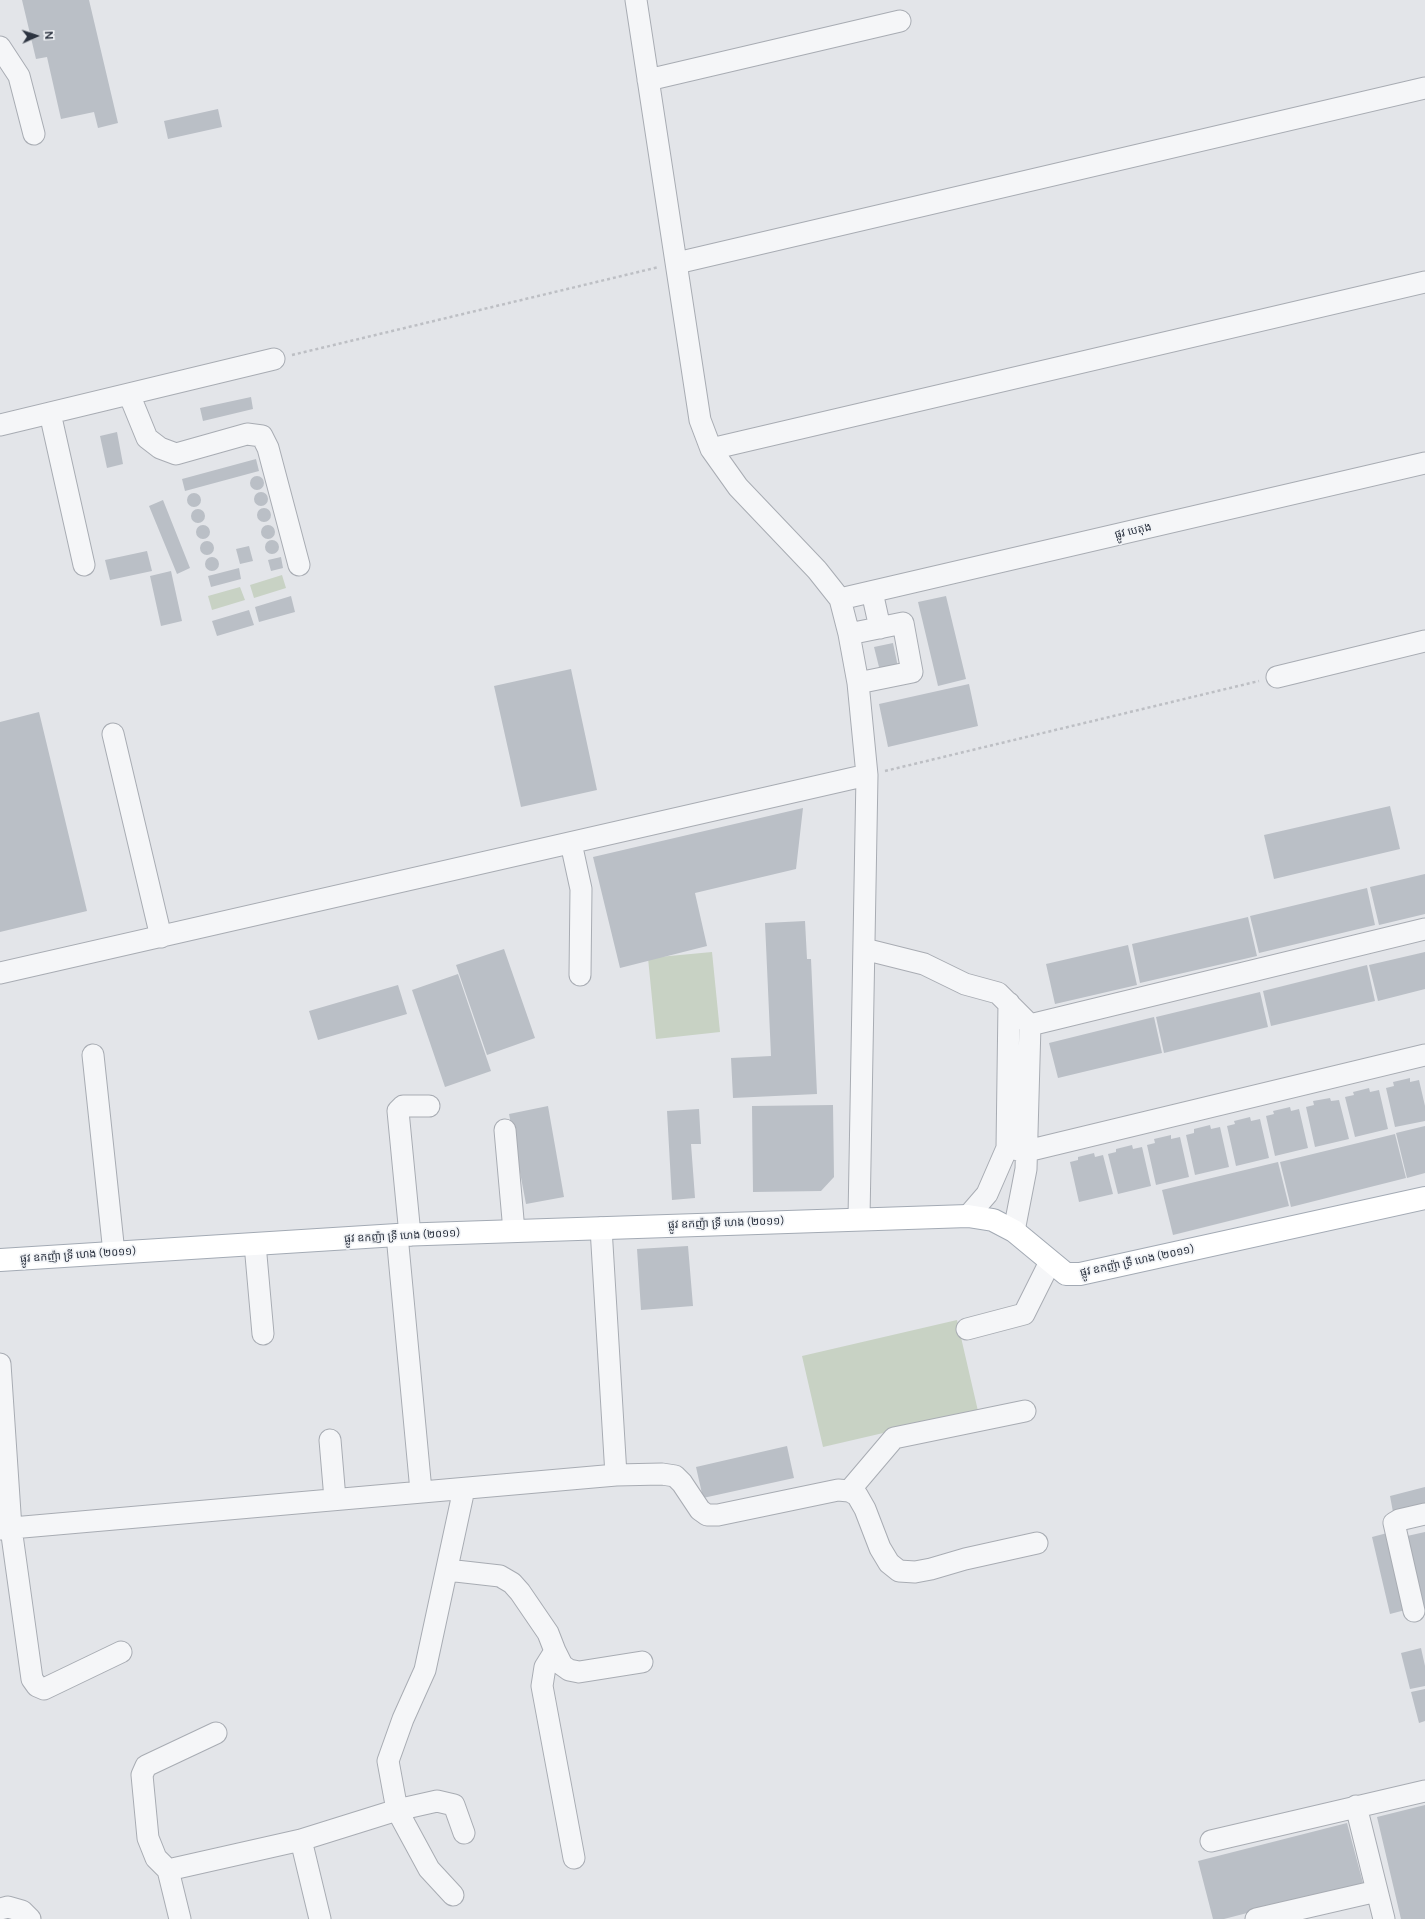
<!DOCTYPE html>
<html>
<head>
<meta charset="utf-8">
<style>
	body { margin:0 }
	#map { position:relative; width:1425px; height:1919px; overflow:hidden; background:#e3e5e9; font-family:Figtree,sans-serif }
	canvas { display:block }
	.north { position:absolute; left:16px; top:16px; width:40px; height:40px; -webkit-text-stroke:3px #f2f4f7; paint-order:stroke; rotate:87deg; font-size:11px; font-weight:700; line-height:16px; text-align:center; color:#2c3340 }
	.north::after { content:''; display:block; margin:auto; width:14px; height:18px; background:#2c3340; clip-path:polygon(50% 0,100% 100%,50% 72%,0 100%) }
</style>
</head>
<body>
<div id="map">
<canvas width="1425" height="1919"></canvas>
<div class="north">N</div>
</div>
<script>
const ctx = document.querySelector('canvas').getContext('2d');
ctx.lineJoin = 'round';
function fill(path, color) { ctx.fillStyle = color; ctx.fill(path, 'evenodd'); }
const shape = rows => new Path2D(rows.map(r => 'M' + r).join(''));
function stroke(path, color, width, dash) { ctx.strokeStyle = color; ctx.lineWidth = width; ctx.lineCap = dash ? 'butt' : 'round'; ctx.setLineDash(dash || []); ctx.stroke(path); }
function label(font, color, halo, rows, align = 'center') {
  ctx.font = font + ' Figtree,"Noto Sans Khmer",sans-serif'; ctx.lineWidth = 3.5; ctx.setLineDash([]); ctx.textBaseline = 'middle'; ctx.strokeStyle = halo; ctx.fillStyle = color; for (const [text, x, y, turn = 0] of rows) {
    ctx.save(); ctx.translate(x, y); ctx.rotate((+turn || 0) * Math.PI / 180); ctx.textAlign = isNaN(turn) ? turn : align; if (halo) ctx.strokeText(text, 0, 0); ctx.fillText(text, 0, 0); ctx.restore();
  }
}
const green = shape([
	[282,575,286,588,254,598,250,585],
	[240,587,245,600,212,610,208,596],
	[712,952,720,1032,656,1039,648,958],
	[957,1320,978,1411,823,1447,802,1356]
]);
const building = shape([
	[22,0,89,0,118,123,98,128,94,112,61,119,47,57,36,59],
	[218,109,222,127,168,139,164,121],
	[251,397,253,409,203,421,200,408],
	[117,432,123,464,107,468,100,436],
	[256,459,259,471,185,491,182,479],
	'250 483a7 7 0 1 1 14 0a7 7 0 1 1-14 0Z',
	'254 499a7 7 0 1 1 14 0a7 7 0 1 1-14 0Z',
	'187 500a7 7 0 1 1 14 0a7 7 0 1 1-14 0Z',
	[163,500,190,568,177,574,149,506],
	'257 515a7 7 0 1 1 14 0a7 7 0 1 1-14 0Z',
	'191 516a7 7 0 1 1 14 0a7 7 0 1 1-14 0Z',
	'196 532a7 7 0 1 1 14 0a7 7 0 1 1-14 0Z',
	'261 532a7 7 0 1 1 14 0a7 7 0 1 1-14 0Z',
	'265 547a7 7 0 1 1 14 0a7 7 0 1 1-14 0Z',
	'200 548a7 7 0 1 1 14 0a7 7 0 1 1-14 0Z',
	[249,546,253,561,240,564,236,549],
	[147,551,152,571,110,580,105,560],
	[281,557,283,568,271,571,268,560],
	'205 564a7 7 0 1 1 14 0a7 7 0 1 1-14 0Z',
	[239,568,241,579,211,587,208,576],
	[171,571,182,621,161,626,150,576],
	[291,596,295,612,259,622,255,607],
	[946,596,966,679,938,686,918,602],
	[249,610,254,625,217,636,212,621],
	[893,643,898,667,880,671,874,647],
	[571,669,597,790,521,807,494,686],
	[969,684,978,726,888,747,879,704],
	[39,712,87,911,0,932,0,722],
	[1390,806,1400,849,1274,879,1264,835],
	[803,808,796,869,695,893,707,946,620,968,593,857],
	[1425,874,1425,914,1379,925,1370,887],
	[1367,888,1375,925,1259,953,1250,916],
	[1248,917,1257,956,1140,983,1132,944],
	[805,921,807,959,811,959,817,1094,733,1098,731,1058,771,1056,765,923],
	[1128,945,1137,985,1055,1004,1046,964],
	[504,949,535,1038,487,1055,456,965],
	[1425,952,1425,989,1378,1001,1369,965],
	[1367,965,1375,1001,1271,1026,1263,991],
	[458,974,491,1071,445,1087,412,990],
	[398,985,407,1014,318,1040,309,1011],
	[1260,992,1268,1027,1164,1053,1156,1017],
	[1154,1017,1162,1053,1058,1078,1049,1043],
	[1410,1078,1410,1082,1419,1080,1425,1106,1425,1121,1395,1127,1386,1088,1394,1086,1393,1082],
	[1369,1088,1370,1092,1379,1090,1388,1129,1355,1137,1345,1097,1354,1095,1353,1092],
	[1330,1098,1331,1101,1339,1100,1349,1139,1315,1147,1306,1107,1314,1105,1313,1101],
	[833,1105,834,1177,821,1191,753,1192,752,1106],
	[548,1106,564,1197,526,1204,509,1114],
	[1290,1107,1291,1111,1299,1109,1308,1148,1275,1156,1266,1116,1274,1114,1273,1111],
	[699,1109,701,1144,691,1144,695,1198,672,1200,667,1111],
	[1250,1117,1251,1121,1260,1119,1269,1158,1236,1166,1227,1126,1235,1124,1234,1121],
	[1210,1125,1211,1129,1220,1127,1229,1167,1195,1175,1186,1135,1194,1133,1194,1129],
	[1425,1126,1425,1173,1407,1178,1396,1133],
	[1395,1134,1406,1178,1291,1207,1280,1162],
	[1171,1135,1171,1139,1180,1137,1189,1177,1156,1185,1147,1145,1155,1143,1154,1139],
	[1132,1145,1133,1149,1142,1147,1151,1186,1118,1194,1108,1154,1116,1152,1116,1149],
	[1094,1153,1095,1157,1103,1155,1113,1194,1079,1202,1070,1162,1078,1160,1078,1157],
	[1278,1162,1289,1206,1173,1235,1162,1190],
	[688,1246,693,1306,641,1310,637,1249],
	[787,1446,794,1478,703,1498,696,1467],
	[1425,1487,1425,1505,1393,1512,1390,1496],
	[1391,1532,1409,1609,1390,1614,1372,1537],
	[1425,1532,1425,1612,1424,1612,1407,1536],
	[1421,1648,1425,1666,1425,1686,1410,1689,1401,1653],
	[1425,1689,1425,1721,1419,1723,1411,1692],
	[1425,1805,1425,1919,1401,1919,1377,1817],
	[1347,1823,1363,1883,1224,1919,1213,1919,1198,1861]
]);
const path = shape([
	[292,355,659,267],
	[885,771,1259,681]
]);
const minor = shape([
	[636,0,700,420,711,449,738,487,817,570,840,599,849,634,858,683,867,775,859,1218],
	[0,47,19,76,34,134],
	[648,80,900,21],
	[677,263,1425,88],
	[129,394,147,438,160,448,176,454,247,434,262,436,268,448,299,565],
	[50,413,84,565],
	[0,425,274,359],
	[711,449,1425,282],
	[872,592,880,628],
	[840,599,1425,463],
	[849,634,903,623,912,672,858,683],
	[1277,677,1425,641],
	[113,734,161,937],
	[571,843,581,889,580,975],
	[864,949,924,964,965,984,998,993,1030,1025,1026,1169,1014,1231],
	[0,973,867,775],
	[1030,1025,1425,929],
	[93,1055,114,1253],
	[505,1130,514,1231],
	[1007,1148,1027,1151,1425,1055],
	[968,1216,987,1194,1007,1148,1009,1003],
	[601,1228,616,1475],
	[397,1235,421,1491],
	[410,1235,398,1111,403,1106,429,1106],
	[255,1244,263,1334],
	[967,1329,1024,1314,1050,1262],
	[0,1364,11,1528,32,1679,37,1686,44,1689,121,1652],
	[330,1440,335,1499],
	[849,1491,894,1438,1025,1411],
	[0,1529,616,1475,662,1474,675,1476,682,1483,700,1510,707,1515,718,1515,838,1490,849,1491,857,1495,865,1509,880,1548,889,1563,899,1571,915,1572,931,1569,965,1559,1037,1543],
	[447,1570,500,1576,512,1583,520,1592,548,1633,555,1651,562,1665,569,1670,579,1672,642,1662],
	[1414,1611,1394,1523,1399,1520,1425,1514],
	[555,1651,545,1667,542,1686,574,1858],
	[1356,1806,1384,1919],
	[301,1840,320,1919],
	[1211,1841,1425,1791],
	[168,1870,301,1840,397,1810,437,1801,454,1805,464,1833],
	[453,1895,429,1869,397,1810,388,1761,403,1719,425,1670,464,1489],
	[0,1909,8,1907,22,1911,30,1919],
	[180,1919,168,1870,156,1858,148,1838,142,1775,146,1766,216,1733],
	[1256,1919,1377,1891]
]);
const major = shape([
	[0,1260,397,1235,968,1216,993,1220,1014,1231,1066,1274,1080,1274,1425,1198]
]);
const streetNames = [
	["ផ្លូវ បេតុង",1133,531,-13],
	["ផ្លូវ ឧកញ៉ា ទ្រី ហេង (២០១១)",726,1223,-2],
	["ផ្លូវ ឧកញ៉ា ទ្រី ហេង (២០១១)",402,1236,-3],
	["ផ្លូវ ឧកញ៉ា ទ្រី ហេង (២០១១)",78,1255,-4],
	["ផ្លូវ ឧកញ៉ា ទ្រី ហេង (២០១១)",1137,1261,-12]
];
fill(green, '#c8d2c4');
fill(building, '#babfc6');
stroke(minor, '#a8acb3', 23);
stroke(major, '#a3aab4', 24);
stroke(path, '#bdbfc4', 2.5, [3, 3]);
stroke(minor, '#f5f6f8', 21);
stroke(major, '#fff', 22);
label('11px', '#2c3340', '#f2f4f7', streetNames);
</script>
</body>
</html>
